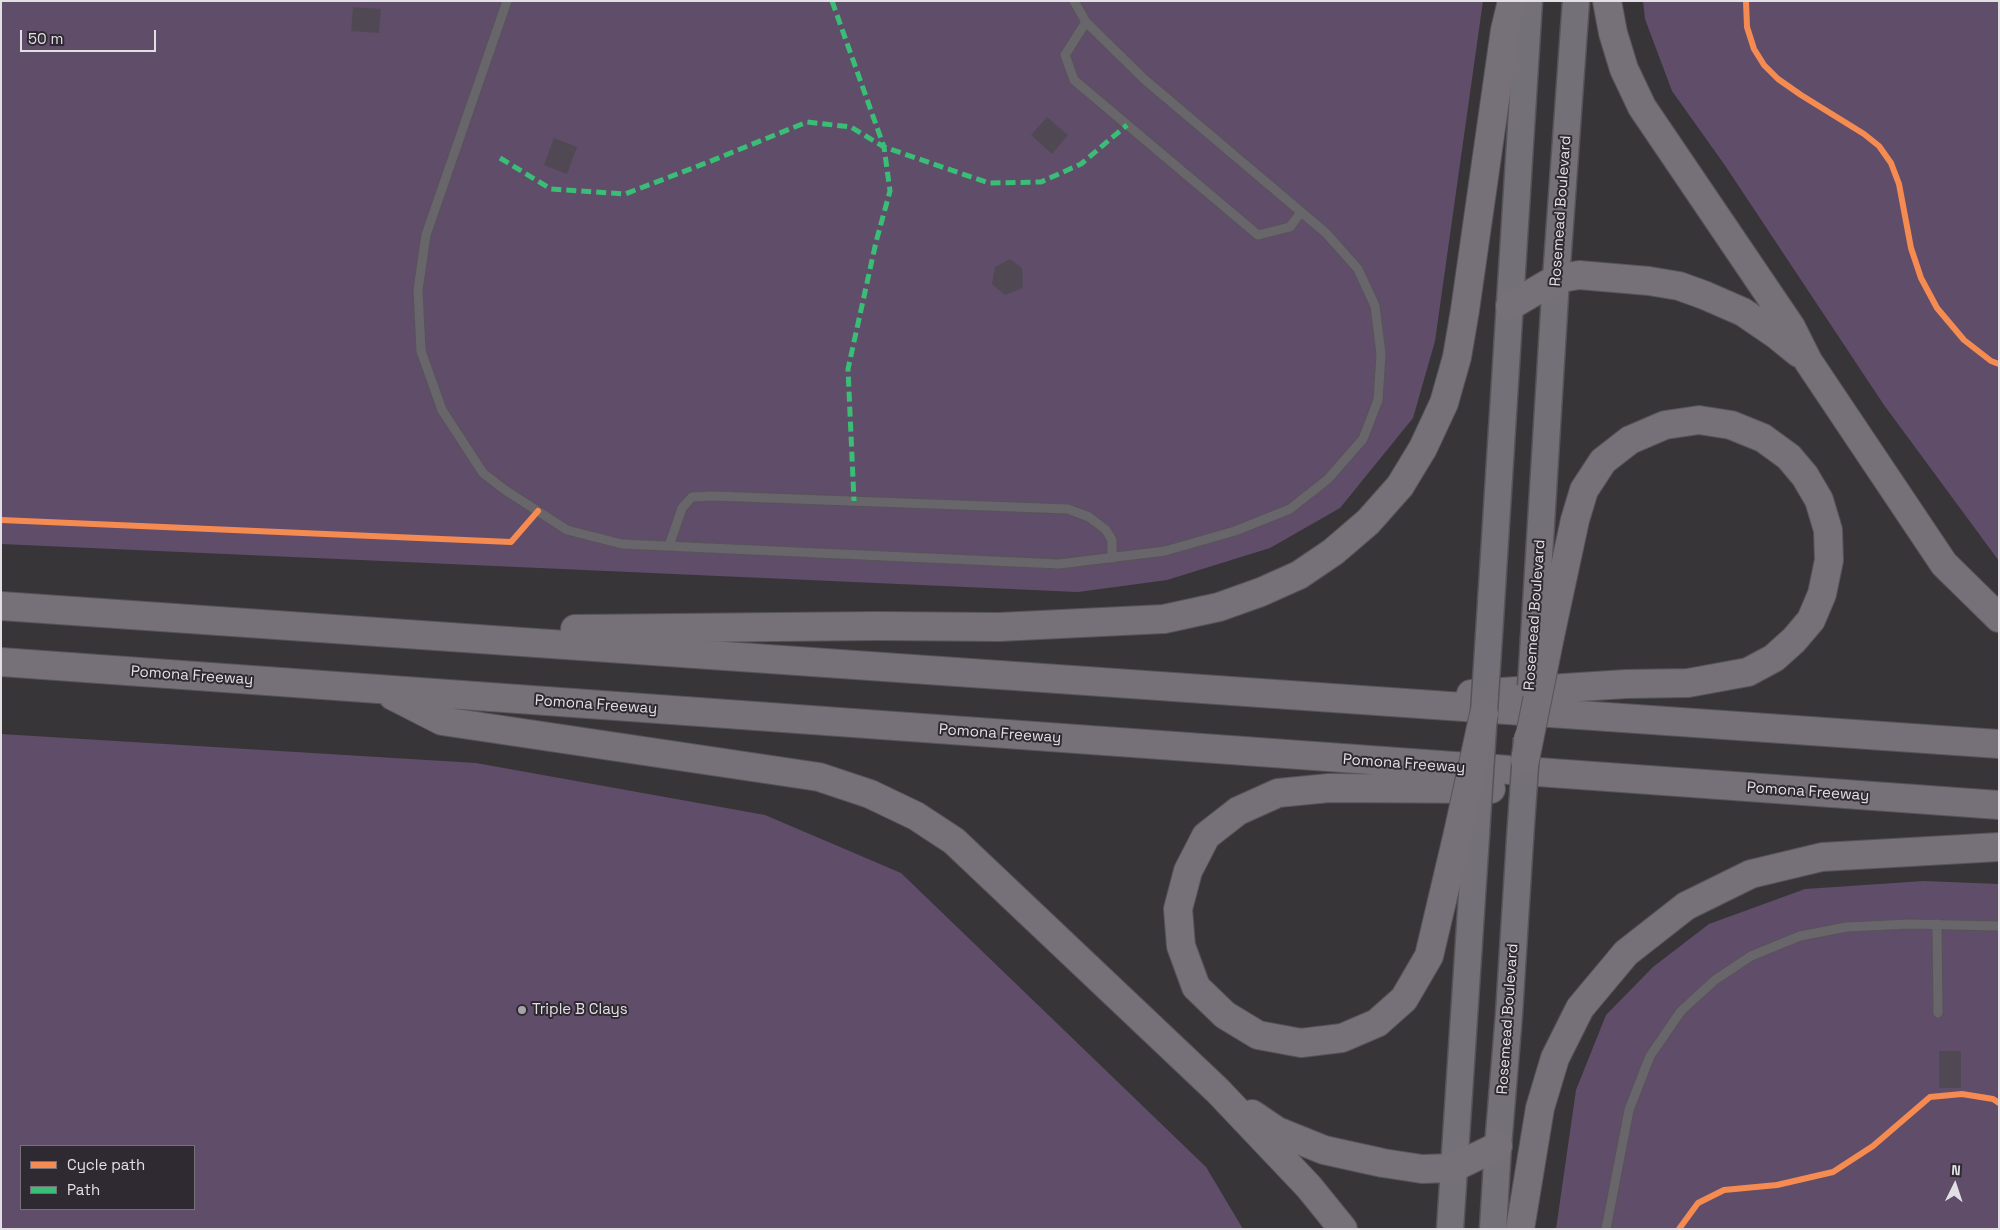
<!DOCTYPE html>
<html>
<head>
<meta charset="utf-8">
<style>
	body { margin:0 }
	#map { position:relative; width:2000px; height:1230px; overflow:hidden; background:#383539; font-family:"Space Grotesk",sans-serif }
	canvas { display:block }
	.frame { position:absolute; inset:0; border:2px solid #e3e0e5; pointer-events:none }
	.legend { position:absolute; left:20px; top:1145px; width:175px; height:65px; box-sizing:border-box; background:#2f2931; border:1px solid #777279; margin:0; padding:6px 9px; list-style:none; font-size:15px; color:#e3e0e5 }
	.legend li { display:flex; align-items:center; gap:10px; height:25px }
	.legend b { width:25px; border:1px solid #777279 }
	.north { position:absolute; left:1930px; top:1160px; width:50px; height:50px; -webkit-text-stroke:4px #2f2931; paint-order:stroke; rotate:4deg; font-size:14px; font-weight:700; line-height:20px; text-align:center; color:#e3e0e5 }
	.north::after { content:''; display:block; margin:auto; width:18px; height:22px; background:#e3e0e5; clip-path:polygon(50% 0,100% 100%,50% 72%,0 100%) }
	.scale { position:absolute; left:20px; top:30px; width:136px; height:22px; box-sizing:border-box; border:2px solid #e3e0e5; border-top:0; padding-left:6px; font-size:15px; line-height:18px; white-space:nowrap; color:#e3e0e5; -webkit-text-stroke:4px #2f2931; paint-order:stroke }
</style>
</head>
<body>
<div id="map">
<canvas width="2000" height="1230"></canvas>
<div class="frame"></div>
<ul class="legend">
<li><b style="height:6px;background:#f68b52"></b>Cycle path</li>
<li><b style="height:6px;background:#3abd76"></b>Path</li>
</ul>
<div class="north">N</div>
<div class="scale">50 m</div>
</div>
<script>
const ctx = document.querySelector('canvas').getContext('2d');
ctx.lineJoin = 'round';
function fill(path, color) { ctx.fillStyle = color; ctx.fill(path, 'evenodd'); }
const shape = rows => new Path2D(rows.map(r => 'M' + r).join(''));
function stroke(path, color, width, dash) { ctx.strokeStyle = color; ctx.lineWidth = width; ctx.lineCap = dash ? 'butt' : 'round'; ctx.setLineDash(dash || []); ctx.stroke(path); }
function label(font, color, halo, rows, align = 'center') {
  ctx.font = font + ' "Space Grotesk",sans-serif'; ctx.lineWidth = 4; ctx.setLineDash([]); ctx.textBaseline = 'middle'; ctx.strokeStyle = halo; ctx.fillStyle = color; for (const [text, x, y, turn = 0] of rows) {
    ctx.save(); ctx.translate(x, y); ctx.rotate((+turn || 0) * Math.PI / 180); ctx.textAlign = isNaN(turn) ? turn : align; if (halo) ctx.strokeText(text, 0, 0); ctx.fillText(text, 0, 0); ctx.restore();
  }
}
const green = shape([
	[1,1,1483,1,1435,341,1413,418,1340,508,1270,548,1167,580,1078,592,1,544],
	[1643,1,1999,1,1999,561,1884,405,1724,164,1672,91,1645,19],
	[1,734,476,763,765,815,901,873,1206,1167,1243,1229,1,1229],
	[194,1146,194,1209,21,1209,21,1146],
	[1924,881,1999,884,1999,1229,1556,1229,1576,1090,1606,1015,1653,967,1709,924,1805,889]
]);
const building = shape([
	[353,7,381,9,379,33,351,31],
	[1047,117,1068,135,1052,154,1031,135],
	[554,138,577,147,567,174,544,165],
	[1010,259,1022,268,1023,288,1005,295,992,284,995,267],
	[1939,1051,1961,1051,1961,1088,1939,1088]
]);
const path = shape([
	[1679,1229,1698,1203,1724,1190,1777,1185,1833,1172,1873,1146,1930,1097,1962,1094,1993,1099,1999,1103]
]);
const service = shape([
	[507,1,426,235,418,290,421,351,442,410,483,473,505,490,567,530,622,544,1059,564,1165,551,1235,531,1290,509,1328,479,1363,439,1378,400,1381,354,1375,306,1358,269,1326,233,1144,79,1086,22,1074,1],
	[1086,22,1065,55,1074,80,1258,235,1290,227,1301,212],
	[669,546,682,508,692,497,714,496,1068,509,1089,517,1106,530,1112,540,1112,558],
	[1937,924,1938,1013],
	[1606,1229,1629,1110,1650,1056,1681,1011,1715,980,1751,956,1800,936,1847,927,1909,924,1999,926]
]);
const primary = shape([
	[1489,635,1529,1],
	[1534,638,1556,279,1576,1],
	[1450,1229,1476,835],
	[1493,1229,1498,1146,1509,1014,1520,839]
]);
const motorway = shape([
	[1607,1,1613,33,1624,69,1642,107,1791,327,1808,361,1944,564,1999,618],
	[1510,306,1556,279,1579,275,1649,281,1679,286,1704,295,1743,312,1778,336,1799,353],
	[1,606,1999,744],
	[575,629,876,626,999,627,1164,619,1219,607,1261,592,1299,575,1333,552,1368,522,1400,486,1423,448,1444,403,1457,357,1465,310,1505,30,1512,1],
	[1,662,1999,805],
	[1471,694,1626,684,1688,683,1748,672,1774,658,1794,640,1811,620,1822,594,1829,560,1828,530,1819,500,1805,476,1789,457,1763,438,1731,425,1699,420,1665,425,1630,440,1603,461,1584,490,1575,520,1550,636],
	[393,696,442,721,819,777,870,794,916,816,954,841,1218,1091,1309,1187,1343,1229],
	[1458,833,1429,956,1404,999,1377,1023,1342,1038,1301,1043,1258,1035,1225,1015,1196,987,1181,946,1178,909,1188,871,1206,836,1238,811,1278,793,1329,788,1491,789],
	[1252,1114,1277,1131,1324,1150,1383,1163,1422,1169,1453,1168,1498,1146],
	[1520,1229,1540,1108,1555,1058,1580,1008,1626,953,1686,906,1751,874,1822,857,1999,847]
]);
const primaryBridge = shape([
	[1531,686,1534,638],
	[1476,835,1489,635],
	[1520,839,1527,738]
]);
const motorwayBridge = shape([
	[1525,760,1550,636],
	[1458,833,1484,714]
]);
const quiet = shape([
	[832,1,884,147,890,191,876,242,848,369,854,501],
	[500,158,551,189,625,194,706,163,807,122,851,127,884,147,989,183,1041,182,1081,164,1127,125]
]);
const cycleway = shape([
	[1746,1,1747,27,1754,49,1764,65,1778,79,1801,95,1864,134,1879,146,1891,163,1899,184,1911,248,1921,278,1937,308,1964,340,1991,361,1999,364],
	[1,520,511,542,538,511],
	[1679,1229,1698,1203,1724,1190,1777,1185,1833,1172,1873,1146,1930,1097,1962,1094,1993,1099,1999,1103]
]);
const markers = [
	[522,1010,5,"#a7a4a9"]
];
const streetNames = [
	["Rosemead Boulevard",1561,211,-86],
	["Rosemead Boulevard",1535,615,-86],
	["Pomona Freeway",192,676,4],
	["Pomona Freeway",596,705,4],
	["Pomona Freeway",1000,734,4],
	["Pomona Freeway",1404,764,4],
	["Pomona Freeway",1808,792,4],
	["Rosemead Boulevard",1508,1019,-86]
];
const poiNames = [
	["Triple B Clays",532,1010]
];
fill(green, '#604d69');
fill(building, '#504953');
stroke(service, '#565458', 11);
stroke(primary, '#565458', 29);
stroke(motorway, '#565458', 30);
stroke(path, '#6f6d6f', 3, [2.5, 2.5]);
stroke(service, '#68666a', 9);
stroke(primary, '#747077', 26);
stroke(motorway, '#767079', 28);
stroke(primaryBridge, '#565458', 29, []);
stroke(motorwayBridge, '#565458', 30, []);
stroke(primaryBridge, '#747077', 26);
stroke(motorwayBridge, '#767079', 28);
stroke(quiet, '#3abd76', 5, [10, 5]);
stroke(cycleway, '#f68b52', 6);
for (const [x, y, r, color] of markers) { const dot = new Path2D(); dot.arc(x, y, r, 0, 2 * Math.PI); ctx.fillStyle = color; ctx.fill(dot); stroke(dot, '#2f2931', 2); }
label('15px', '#e3e0e5', '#2f2931', streetNames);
label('15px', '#e3e0e5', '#2f2931', poiNames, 'left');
</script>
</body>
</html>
